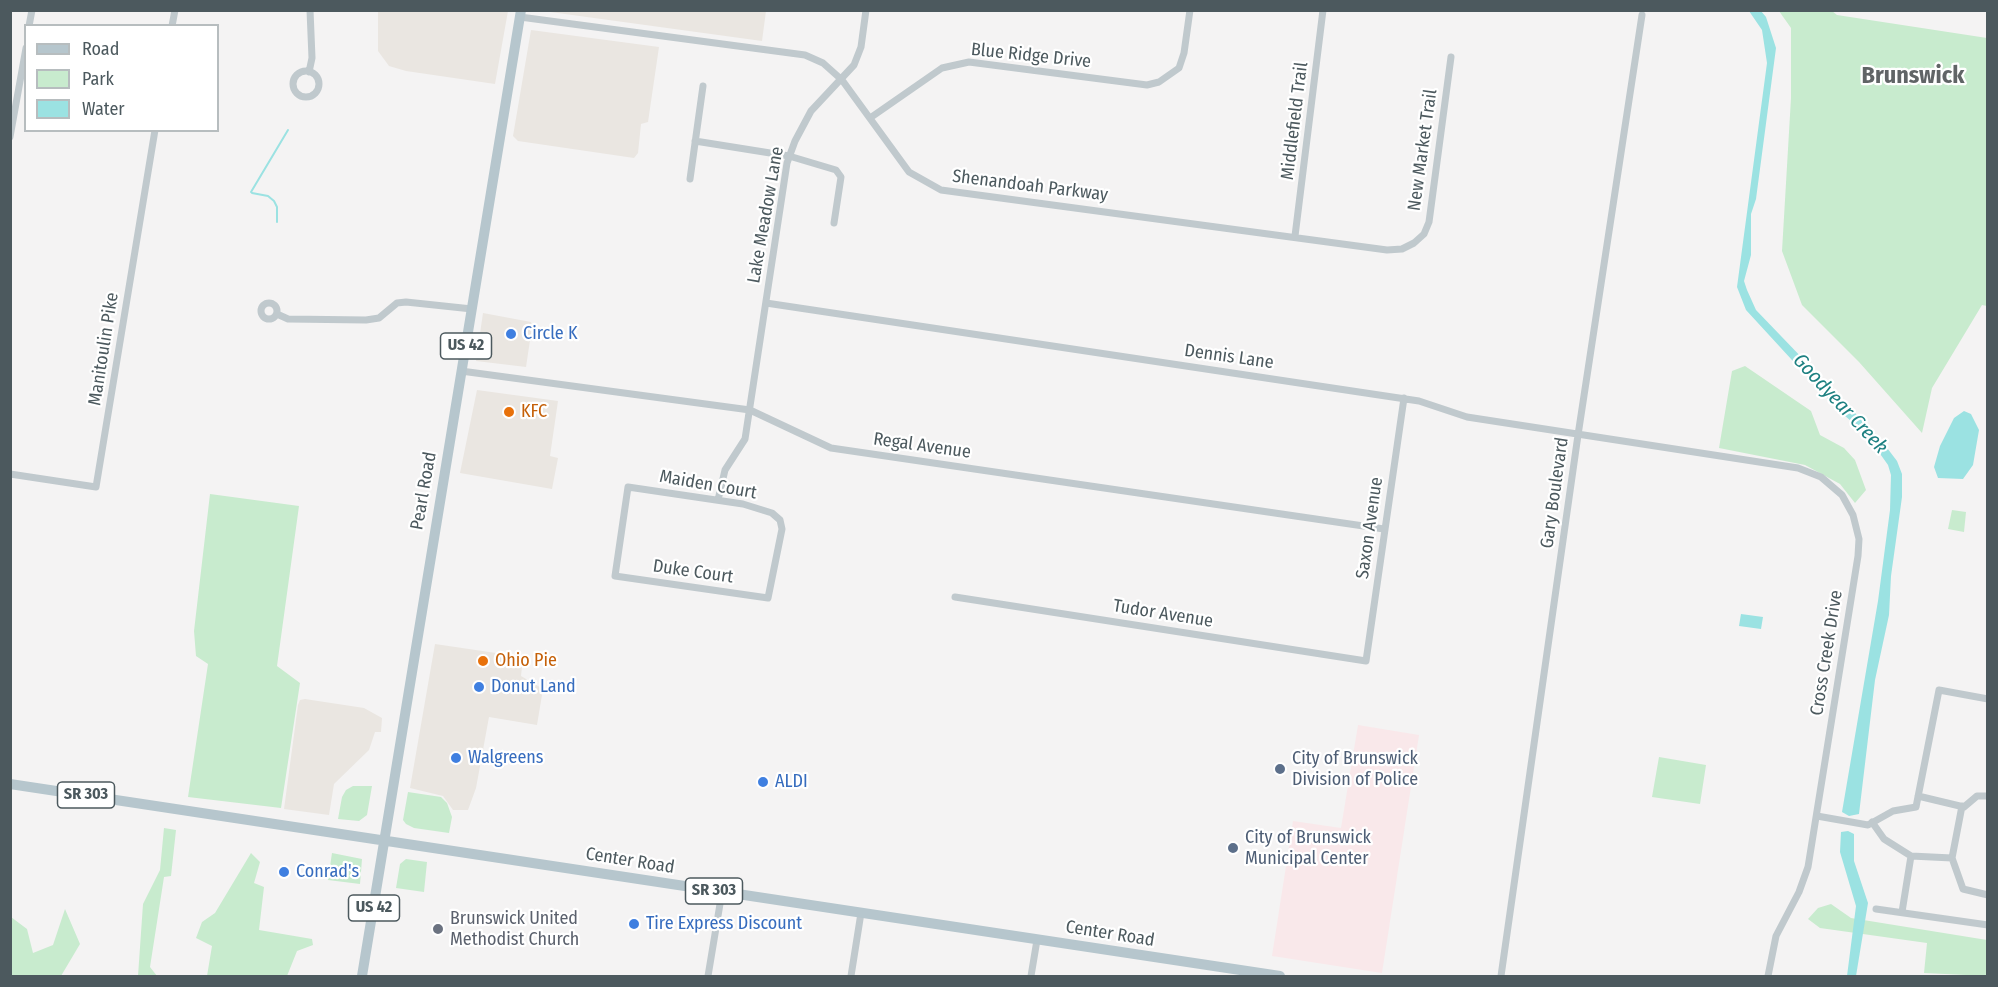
<!DOCTYPE html>
<html>
<head>
<meta charset="utf-8">
<style>
	body { margin:0 }
	#map { position:relative; width:1998px; height:987px; overflow:hidden; background:#f4f3f3; font-family:"Fira Sans Condensed",sans-serif }
	canvas { display:block }
	.frame { position:absolute; inset:0; border:12px solid #4c595e; pointer-events:none }
	.legend { position:absolute; left:24px; top:24px; width:195px; height:108px; box-sizing:border-box; background:#fff; border:2px solid #b7bdbf; margin:0; padding:8px 10px; list-style:none; font-size:18px; color:#4c595e }
	.legend li { display:flex; align-items:center; gap:12px; height:30px }
	.legend b { width:30px; border:2px solid #b7bdbf }
</style>
</head>
<body>
<div id="map">
<canvas width="1998" height="987"></canvas>
<div class="frame"></div>
<ul class="legend">
<li><b style="height:8px;background:#b6c6cd"></b>Road</li>
<li><b style="height:16px;background:#c8ebce"></b>Park</li>
<li><b style="height:16px;background:#9be2e2"></b>Water</li>
</ul>
</div>
<script>
const ctx = document.querySelector('canvas').getContext('2d');
ctx.lineJoin = 'round';
function fill(path, color) { ctx.fillStyle = color; ctx.fill(path, 'evenodd'); }
const shape = rows => new Path2D(rows.map(r => 'M' + r).join(''));
function stroke(path, color, width, dash) { ctx.strokeStyle = color; ctx.lineWidth = width; ctx.lineCap = dash ? 'butt' : 'round'; ctx.setLineDash(dash || []); ctx.stroke(path); }
function label(font, color, halo, rows, align = 'center') {
  ctx.font = font + ' "Fira Sans Condensed",sans-serif'; ctx.lineWidth = 4.5; ctx.setLineDash([]); ctx.textBaseline = 'middle'; ctx.strokeStyle = halo; ctx.fillStyle = color; for (const [text, x, y, turn = 0] of rows) {
    ctx.save(); ctx.translate(x, y); ctx.rotate((+turn || 0) * Math.PI / 180); ctx.textAlign = isNaN(turn) ? turn : align; if (halo) ctx.strokeText(text, 0, 0); ctx.fillText(text, 0, 0); ctx.restore();
  }
}
const commercial = shape([
	[378,11,508,11,495,84,406,71,389,66,378,51],
	[543,11,766,11,762,41],
	[531,30,659,47,648,122,641,124,638,153,634,158,518,141,513,136],
	[483,313,531,322,532,327,526,367,476,361],
	[477,390,558,401,550,456,558,458,552,489,460,473],
	[435,644,523,657,521,676,543,689,537,725,489,717,476,788,468,810,453,810,443,796,410,788],
	[305,699,364,708,382,718,381,732,375,732,369,750,334,784,329,815,284,809,298,705,300,700]
]);
const medical = shape([
	[1358,725,1419,735,1382,973,1272,956,1293,821,1341,828]
]);
const green = shape([
	[1779,11,1832,11,1837,15,1987,38,1987,306,1982,305,1932,388,1922,433,1859,362,1802,305,1782,251,1791,98,1791,28],
	[1745,366,1811,411,1820,435,1844,448,1855,460,1866,490,1855,503,1840,484,1805,465,1719,448,1732,371],
	[210,494,299,506,277,666,300,683,281,808,188,797,208,664,196,656,194,631],
	[1952,510,1966,512,1964,532,1948,529],
	[1659,757,1706,765,1700,804,1652,797],
	[353,786,372,786,367,815,359,821,338,819,342,797,346,790],
	[408,792,441,797,447,803,452,817,449,833,414,828,406,824,403,820],
	[164,828,176,830,171,876,164,877,150,967,157,976,138,976,143,904,160,870],
	[251,853,260,862,254,883,264,887,259,930,312,939,313,945,297,951,287,976,207,976,212,946,196,938,202,922,215,913],
	[332,853,362,859,360,884,328,880],
	[406,859,427,862,424,892,396,888,400,864],
	[1831,904,1851,918,1987,940,1987,976,1924,973,1927,943,1820,928,1808,919,1818,908],
	[65,909,80,944,61,976,11,976,11,917,27,929,33,953,53,945]
]);
const water = shape([
	[1749,11,1761,11,1766,17,1776,48,1756,199,1751,214,1751,255,1744,281,1747,290,1756,310,1881,440,1897,461,1902,474,1902,497,1891,576,1889,615,1875,680,1859,814,1849,816,1842,812,1878,601,1890,510,1891,475,1888,465,1866,434,1837,409,1746,310,1737,287,1767,63,1762,30],
	[1964,411,1971,414,1979,430,1973,465,1963,479,1938,478,1934,467,1940,446,1954,418],
	[1741,614,1763,617,1761,629,1739,626],
	[1848,831,1854,834,1854,861,1868,903,1856,976,1847,976,1856,906,1840,852,1841,832]
]);
const stream = shape([
	[251,192,288,130],
	[252,193,268,196,274,201,277,207,277,222]
]);
const minor = shape([
	[520,17,805,55,823,63,842,80,909,172,941,190,1387,250,1402,249,1414,243,1424,234,1429,222,1451,57],
	[29,26,32,10],
	[172,26,175,10],
	'293 84a13 13 0 1 1 26 0a13 13 0 1 1-26 0Z',
	[309,72,312,58,310,10],
	[870,118,942,68,969,62,1147,85,1159,82,1179,68,1184,53,1190,10],
	[10,137,26,48],
	[695,141,789,156,836,170,841,177,834,223],
	[690,179,703,86],
	[1295,236,1323,10],
	'261 311a8 8 0 1 1 16 0a8 8 0 1 1-16 0Z',
	[766,303,1419,401,1467,417,1798,468,1821,477,1842,495,1853,515,1859,539,1858,556,1808,867,1799,892,1776,936,1768,976],
	[277,314,288,319,366,320,379,318,397,303,406,302,472,309],
	[461,371,750,410,831,448,1384,529],
	[10,474,96,487,155,130],
	[628,487,743,504,772,513,780,520,782,529,768,598,615,576,628,487],
	[718,500,725,470,745,439,787,163,795,141,811,111,854,65,861,47,866,10],
	[955,597,1366,661,1404,398],
	[1918,796,1964,807,1977,796,1988,796],
	[1817,816,1868,825,1893,811,1916,807,1939,690,1988,699],
	[1872,822,1884,839,1911,856,1902,912],
	[1911,856,1952,858,1963,889,1988,895],
	[1952,858,1962,806],
	[1876,909,1988,925],
	[708,976,722,892],
	[851,976,861,913],
	[1031,976,1037,940],
	[1501,976,1578,435,1642,15]
]);
const primary = shape([
	[10,784,1280,976],
	[362,976,521,10]
]);
const markers = [
	[511,334,6,"#3f7fe0"],
	[509,412,6,"#e8710a"],
	[483,661,6,"#e8710a"],
	[479,687,6,"#3f7fe0"],
	[456,758,6,"#3f7fe0"],
	[1280,769,6,"#5c6f8a"],
	[763,782,6,"#3f7fe0"],
	[1233,848,6,"#5c6f8a"],
	[284,872,6,"#3f7fe0"],
	[634,924,6,"#3f7fe0"],
	[438,929,6,"#6b7280"]
];
const shields = [
	[466,346,51],
	[86,795,57],
	[714,891,57],
	[374,908,51]
];
const shieldNames = [
	["US 42",466,346],
	["SR 303",86,795],
	["SR 303",714,891],
	["US 42",374,908]
];
const streetNames = [
	["Blue Ridge Drive",1031,56,6],
	["Middlefield Trail",1295,121,-83],
	["New Market Trail",1423,150,-82],
	["Shenandoah Parkway",1030,186,7],
	["Lake Meadow Lane",766,215,-80],
	["Manitoulin Pike",104,349,-81],
	["Dennis Lane",1229,357,8],
	["Regal Avenue",922,446,8],
	["Maiden Court",708,485,10],
	["Pearl Road",424,491,-80],
	["Gary Boulevard",1555,493,-82],
	["Saxon Avenue",1370,528,-82],
	["Duke Court",693,572,8],
	["Tudor Avenue",1163,614,9],
	["Cross Creek Drive",1827,653,-81],
	["Center Road",630,861,9],
	["Center Road",1110,934,9]
];
const shopNames = [
	["Circle K",523,334],
	["Donut Land",491,687],
	["Walgreens",468,758],
	["ALDI",775,782],
	["Conrad's",296,872],
	["Tire Express Discount",646,924]
];
const foodNames = [
	["KFC",521,412],
	["Ohio Pie",495,661]
];
const serviceNames = [
	["City of Brunswick",1292,759],
	["Division of Police",1292,780],
	["City of Brunswick",1245,838],
	["Municipal Center",1245,859]
];
const worshipNames = [
	["Brunswick United",450,919],
	["Methodist Church",450,940]
];
const waterNames = [
	["Goodyear Creek",1840,404,47]
];
const districtNames = [
	["Brunswick",1913,76]
];
fill(commercial, '#eae6e1');
fill(medical, '#f9e8ea');
fill(green, '#c8ebce');
fill(water, '#9be2e2');
stroke(stream, '#9be2e2', 2);
stroke(minor, '#c0c9cd', 7);
stroke(primary, '#b6c6cd', 10);
for (const [x, y, r, color] of markers) { const dot = new Path2D(); dot.arc(x, y, r, 0, 2 * Math.PI); ctx.fillStyle = color; ctx.fill(dot); stroke(dot, '#fff', 2); }
for (const [x, y, w] of shields) { const box = new Path2D(); box.roundRect(x - w / 2, y - 13, w, 26, 4.5); ctx.fillStyle = '#fff'; ctx.fill(box); stroke(box, '#4c595e', 1.5); }
label('bold 16px', '#4c595e', null, shieldNames);
label('18px', '#4c595e', '#fff', streetNames);
label('18px', '#366cbe', '#fff', shopNames, 'left');
label('18px', '#c56008', '#fff', foodNames, 'left');
label('18px', '#4e5e75', '#fff', serviceNames, 'left');
label('18px', '#5b616d', '#fff', worshipNames, 'left');
label('italic 20px', '#1d8081', '#fff', waterNames);
label('bold 24px', '#606466', '#fff', districtNames);
</script>
</body>
</html>
